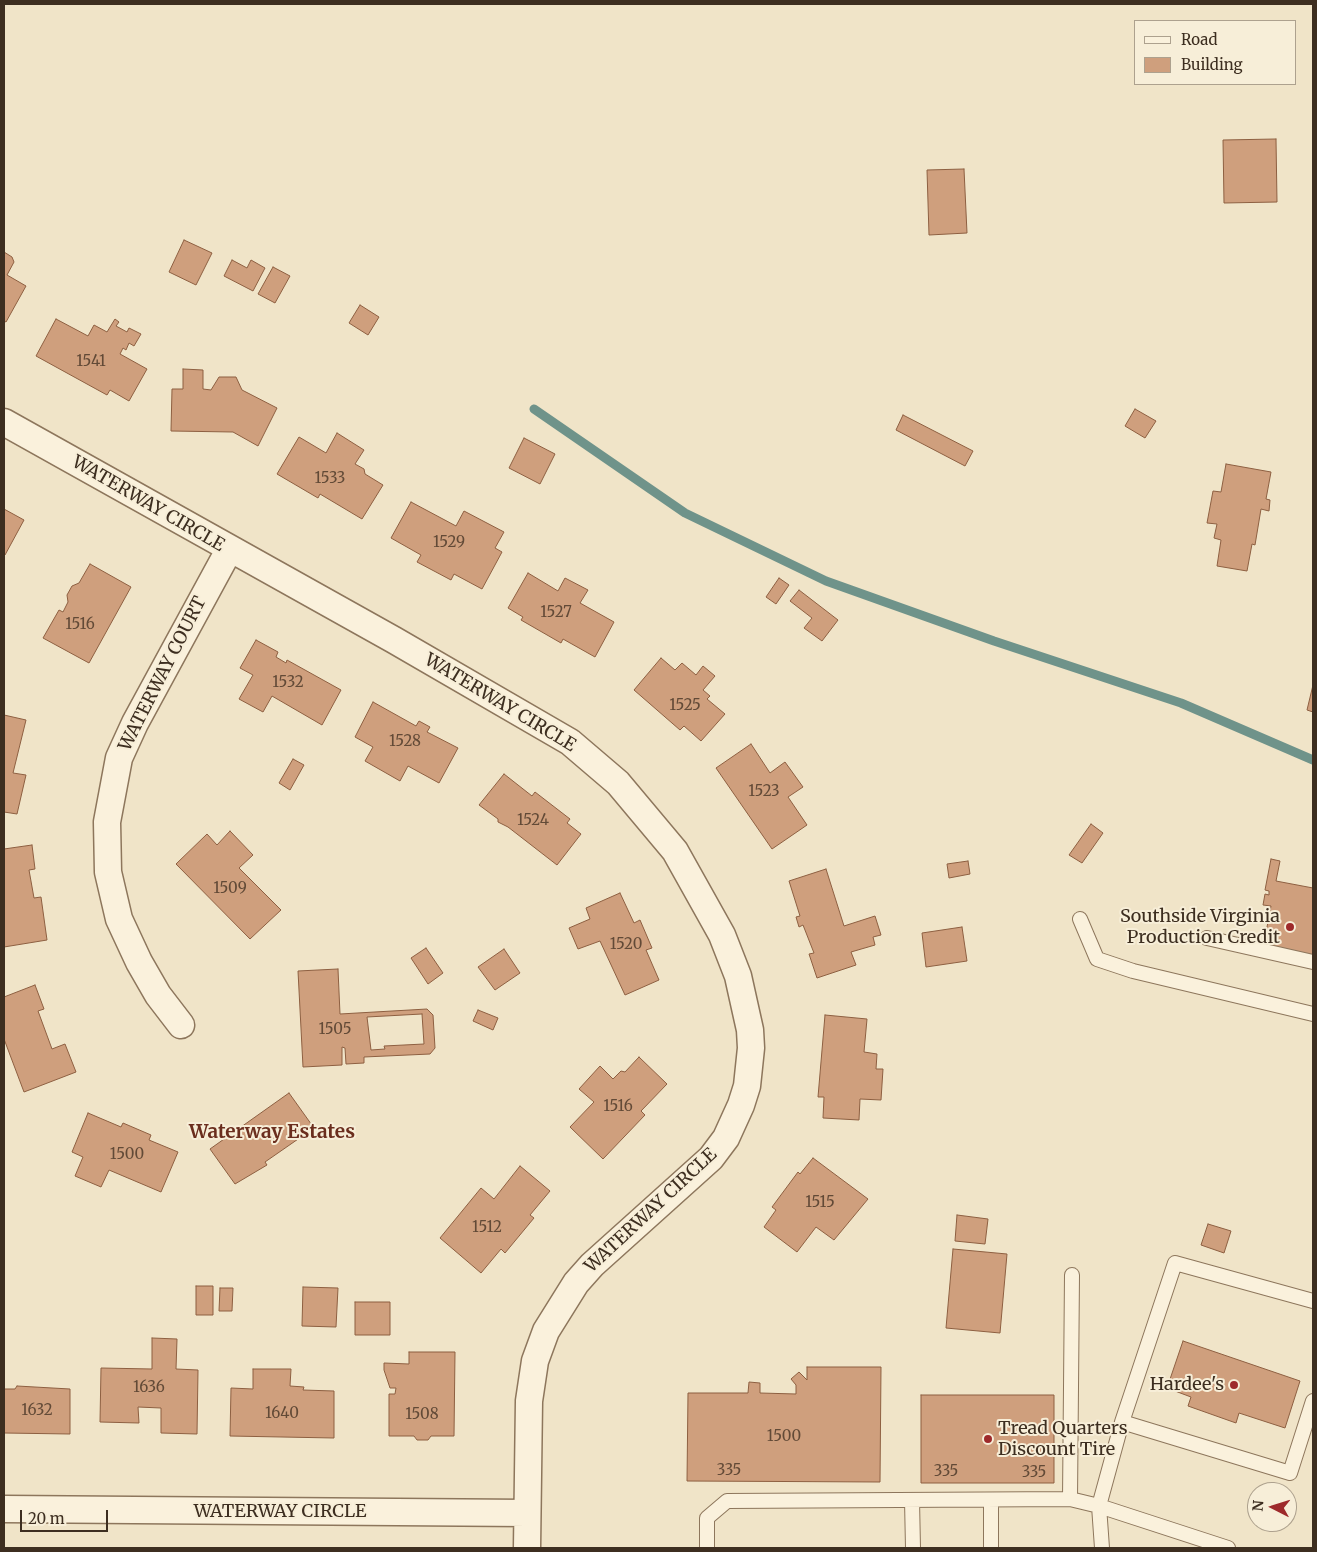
<!DOCTYPE html>
<html>
<head>
<meta charset="utf-8">
<style>
	body { margin:0 }
	#map { position:relative; width:1317px; height:1552px; overflow:hidden; background:#f0e4c8; font-family:Merriweather,serif }
	canvas { display:block }
	.frame { position:absolute; inset:0; border:5px solid #3d2e20; pointer-events:none }
	.legend { position:absolute; left:1134px; top:20px; width:162px; height:65px; box-sizing:border-box; background:#f7eed8; border:1px solid #ada18e; margin:0; padding:6px 9px; list-style:none; font-size:15px; color:#3d2e20 }
	.legend li { display:flex; align-items:center; gap:10px; height:25px }
	.legend b { width:25px; border:1px solid #ada18e }
	.north { position:absolute; left:1247px; top:1482px; width:50px; height:50px; box-sizing:border-box; background:#f7eed8; border:1px solid #ada18e; border-radius:50%; rotate:275deg; font-size:14px; font-weight:700; line-height:20px; text-align:center; color:#3d2e20 }
	.north::after { content:''; display:block; margin:auto; width:18px; height:22px; background:#9e2a2b; clip-path:polygon(50% 0,100% 100%,50% 72%,0 100%) }
	.scale { position:absolute; left:20px; top:1510px; width:88px; height:22px; box-sizing:border-box; border:2px solid #3d2e20; border-top:0; padding-left:6px; font-size:15px; line-height:18px; white-space:nowrap; color:#3d2e20; -webkit-text-stroke:4px #f7eed8; paint-order:stroke }
</style>
</head>
<body>
<div id="map">
<canvas width="1317" height="1552"></canvas>
<div class="frame"></div>
<ul class="legend">
<li><b style="height:6px;background:#faf1dc"></b>Road</li>
<li><b style="height:14px;background:#cf9f7d"></b>Building</li>
</ul>
<div class="north">N</div>
<div class="scale">20 m</div>
</div>
<script>
const ctx = document.querySelector('canvas').getContext('2d');
ctx.lineJoin = 'round';
const shape = rows => new Path2D(rows.map(r => 'M' + r).join(''));
function stroke(path, color, width, dash) { ctx.strokeStyle = color; ctx.lineWidth = width; ctx.lineCap = dash ? 'butt' : 'round'; ctx.setLineDash(dash || []); ctx.stroke(path); }
function fill(path, color) { ctx.fillStyle = color; ctx.fill(path, 'evenodd'); }
function label(font, color, halo, rows, align = 'center') {
  ctx.font = font + ' Merriweather,serif'; ctx.lineWidth = 4; ctx.setLineDash([]); ctx.textBaseline = 'middle'; ctx.strokeStyle = halo; ctx.fillStyle = color; for (const [text, x, y, turn = 0] of rows) {
    ctx.save(); ctx.translate(x, y); ctx.rotate((+turn || 0) * Math.PI / 180); ctx.textAlign = isNaN(turn) ? turn : align; if (halo) ctx.strokeText(text, 0, 0); ctx.fillText(text, 0, 0); ctx.restore();
  }
}
const stream = shape([
	[534,409,685,513,826,581,994,641,1181,703,1313,760]
]);
const building = shape([
	[1276,139,1277,202,1224,203,1223,140,1276,139],
	[964,169,967,233,929,235,927,170,964,169],
	[184,240,212,253,196,285,169,272,184,240],
	[4,252,12,257,14,262,7,275,26,286,6,322,4,321,4,252],
	[232,260,247,268,251,260,265,268,253,291,224,276,232,260],
	[273,267,290,276,275,303,258,294,273,267],
	[360,305,379,317,368,335,349,323,360,305],
	[56,319,88,336,94,325,107,332,115,319,119,322,116,326,127,332,129,328,141,334,134,346,129,343,126,350,123,348,120,354,147,369,129,401,110,390,107,395,36,356,56,319],
	[183,369,203,370,203,389,211,390,219,377,236,377,242,390,277,408,258,446,233,432,171,431,172,389,183,389,183,369],
	[1135,409,1156,421,1145,438,1125,426,1135,409],
	[903,415,973,451,965,466,896,430,903,415],
	[337,433,364,450,355,464,364,469,365,474,383,485,362,519,320,494,318,498,277,474,299,437,326,453,337,433],
	[524,438,555,454,540,484,509,468,524,438],
	[1226,464,1271,472,1266,499,1270,500,1269,511,1261,509,1255,545,1252,544,1247,571,1217,566,1221,540,1214,538,1217,524,1207,523,1213,491,1221,492,1226,464],
	[411,502,456,526,464,511,504,532,495,548,502,552,482,589,454,574,451,580,417,562,421,555,391,538,411,502],
	[4,509,24,520,5,555,4,555,4,509],
	[90,564,131,587,89,663,43,638,59,610,63,612,68,602,67,595,72,586,79,583,90,564],
	[528,573,558,591,565,578,588,590,580,603,614,622,595,657,563,639,561,643,521,620,523,617,508,608,528,573],
	[779,578,789,585,776,604,766,597,779,578],
	[799,590,838,620,822,641,804,628,812,618,790,601,799,590],
	[256,640,278,652,276,657,286,663,287,660,341,690,322,725,272,696,263,712,239,699,253,675,240,668,256,640],
	[661,658,675,670,682,663,696,675,703,666,715,676,703,690,710,696,707,699,725,714,701,741,684,726,680,730,634,690,661,658],
	[1313,685,1313,712,1307,710,1313,685],
	[373,702,416,726,419,721,430,727,427,732,458,748,439,783,408,766,400,781,365,761,373,747,355,737,373,702],
	[4,715,26,720,13,773,26,775,17,814,4,812,4,715],
	[751,744,770,773,785,762,803,787,788,797,807,825,772,849,716,768,751,744],
	[293,759,304,765,290,790,279,783,293,759],
	[504,774,532,796,535,792,570,819,567,823,581,834,557,865,508,827,498,822,498,819,479,805,504,774],
	[1091,824,1103,833,1082,863,1069,855,1091,824],
	[230,831,253,855,239,868,281,910,250,939,176,864,207,834,217,845,230,831],
	[32,845,35,869,29,870,34,898,41,897,47,940,4,947,4,849,32,845],
	[1271,859,1280,861,1276,881,1313,888,1313,958,1263,948,1271,906,1263,905,1265,894,1269,895,1269,891,1265,890,1271,859],
	[968,861,970,874,949,878,947,864,968,861],
	[826,869,844,926,875,916,881,935,873,937,875,945,851,952,856,965,817,978,809,954,814,953,803,925,799,927,796,917,800,916,789,881,826,869],
	[620,893,634,923,640,920,652,948,646,950,659,980,625,995,600,941,578,949,569,928,590,919,586,908,620,893],
	[962,927,967,961,926,967,922,933,962,927],
	[426,948,443,973,428,984,411,958,426,948],
	[504,949,520,973,495,990,478,967,504,949],
	[338,969,340,1014,427,1009,433,1015,435,1048,430,1054,364,1057,364,1063,346,1064,345,1048,342,1047,342,1065,303,1067,298,971,338,969],
	[422,1014,424,1044,384,1046,385,1049,371,1050,367,1017,422,1014],
	[35,985,44,1009,38,1011,52,1049,65,1044,76,1072,24,1092,4,1039,4,997,35,985],
	[478,1010,498,1018,493,1030,473,1021,478,1010],
	[825,1015,867,1019,864,1052,877,1054,876,1069,883,1069,881,1100,860,1099,859,1120,823,1118,824,1097,818,1097,825,1015],
	[639,1057,667,1084,641,1111,645,1115,603,1159,570,1127,594,1102,579,1089,600,1066,613,1079,621,1071,625,1072,639,1057],
	[289,1093,314,1128,265,1162,267,1165,235,1184,210,1149,289,1093],
	[88,1113,121,1127,123,1123,151,1135,149,1140,178,1152,161,1192,109,1170,101,1187,75,1176,83,1157,72,1152,88,1113],
	[813,1158,868,1199,834,1240,816,1227,797,1252,764,1227,776,1210,772,1207,798,1172,800,1174,813,1158],
	[520,1166,550,1191,530,1215,534,1218,505,1253,501,1249,481,1273,440,1238,481,1188,494,1199,520,1166],
	[957,1215,988,1219,985,1244,955,1241,957,1215],
	[1208,1224,1231,1231,1224,1253,1201,1245,1208,1224],
	[953,1249,1007,1254,1000,1333,946,1328,953,1249],
	[196,1286,213,1286,213,1315,196,1315,196,1286],
	[303,1287,338,1288,336,1327,302,1326,303,1287],
	[220,1288,233,1288,232,1311,219,1311,220,1288],
	[355,1302,390,1302,390,1335,355,1335,355,1302],
	[152,1338,177,1339,176,1369,198,1370,197,1434,161,1433,161,1408,138,1407,139,1423,100,1422,101,1368,152,1369,152,1338],
	[1183,1341,1300,1381,1285,1428,1239,1413,1236,1423,1188,1406,1191,1397,1167,1388,1183,1341],
	[409,1352,455,1352,454,1436,431,1436,428,1440,417,1440,414,1436,389,1436,389,1394,395,1394,396,1388,390,1388,384,1370,384,1363,409,1364,409,1352],
	[807,1367,881,1367,880,1482,687,1481,688,1393,748,1393,749,1382,760,1383,760,1393,796,1394,796,1385,791,1379,799,1372,807,1380,807,1367],
	[253,1369,291,1369,290,1386,304,1387,303,1390,334,1391,334,1438,230,1436,231,1388,253,1389,253,1369],
	[17,1386,70,1389,70,1434,4,1433,4,1389,15,1389,17,1386],
	[921,1395,1054,1395,1054,1483,921,1483,921,1395]
]);
const service = shape([
	[1080,919,1097,959,1133,971,1313,1014],
	[1207,938,1313,962],
	[1122,1422,1175,1263,1313,1301],
	[1070,1499,1072,1275],
	[912,1500,913,1548],
	[991,1500,991,1548],
	[707,1548,707,1518,727,1501,1070,1499,1099,1506,1102,1548],
	[1228,1548,1099,1506,1122,1422,1290,1473,1313,1401]
]);
const minor = shape([
	[4,422,394,640,570,742,618,783,675,851,722,935,738,976,750,1030,751,1048,747,1086,741,1105,726,1138,711,1158,592,1265,576,1283,546,1331,535,1361,529,1401,527,1548],
	[181,1025,158,995,139,962,119,919,108,872,107,822,119,758,135,723,229,550],
	[4,1509,527,1513]
]);
const markers = [
	[1290,927,5,"#9e2a2b"],
	[1234,1385,5,"#9e2a2b"],
	[988,1439,5,"#9e2a2b"]
];
const numberNames = [
	["1541",91,362],
	["1533",330,479],
	["1529",449,543],
	["1527",556,613],
	["1516",80,625],
	["1532",288,683],
	["1525",685,706],
	["1528",405,742],
	["1523",764,792],
	["1524",533,821],
	["1509",230,889],
	["1520",626,945],
	["1505",335,1030],
	["1516",618,1107],
	["1500",127,1155],
	["1515",820,1203],
	["1512",487,1228],
	["1636",149,1388],
	["1632",37,1411],
	["1640",282,1414],
	["1508",422,1415],
	["1500",784,1437],
	["335",729,1471],
	["335",946,1472],
	["335",1034,1473]
];
const streetNames = [
	["WATERWAY CIRCLE",148,504,30],
	["WATERWAY COURT",163,674,-63],
	["WATERWAY CIRCLE",500,703,31],
	["WATERWAY CIRCLE",651,1211,-43],
	["WATERWAY CIRCLE",280,1512]
];
const poiNames = [
	["Southside Virginia",1280,917],
	["Production Credit",1280,938],
	["Hardee's",1224,1385],
	["Tread Quarters",998,1429,"left"],
	["Discount Tire",998,1450,"left"]
];
const neighbourhoodNames = [
	["Waterway Estates",272,1133]
];
stroke(stream, '#6f938a', 9);
fill(building, '#cf9f7d');
stroke(building, '#8d5f41', 1);
stroke(service, '#8d765c', 16);
stroke(minor, '#8d765c', 29);
stroke(service, '#faf1dc', 14);
stroke(minor, '#faf1dc', 26);
for (const [x, y, r, color] of markers) { const dot = new Path2D(); dot.arc(x, y, r, 0, 2 * Math.PI); ctx.fillStyle = color; ctx.fill(dot); stroke(dot, '#f7eed8', 2); }
label('15px', '#624a37', null, numberNames);
label('18px', '#3d2e20', '#f7eed8', streetNames);
label('18px', '#3d2e20', '#f7eed8', poiNames, 'right');
label('bold 19px', '#6b2e1e', '#f7eed8', neighbourhoodNames);
</script>
</body>
</html>
